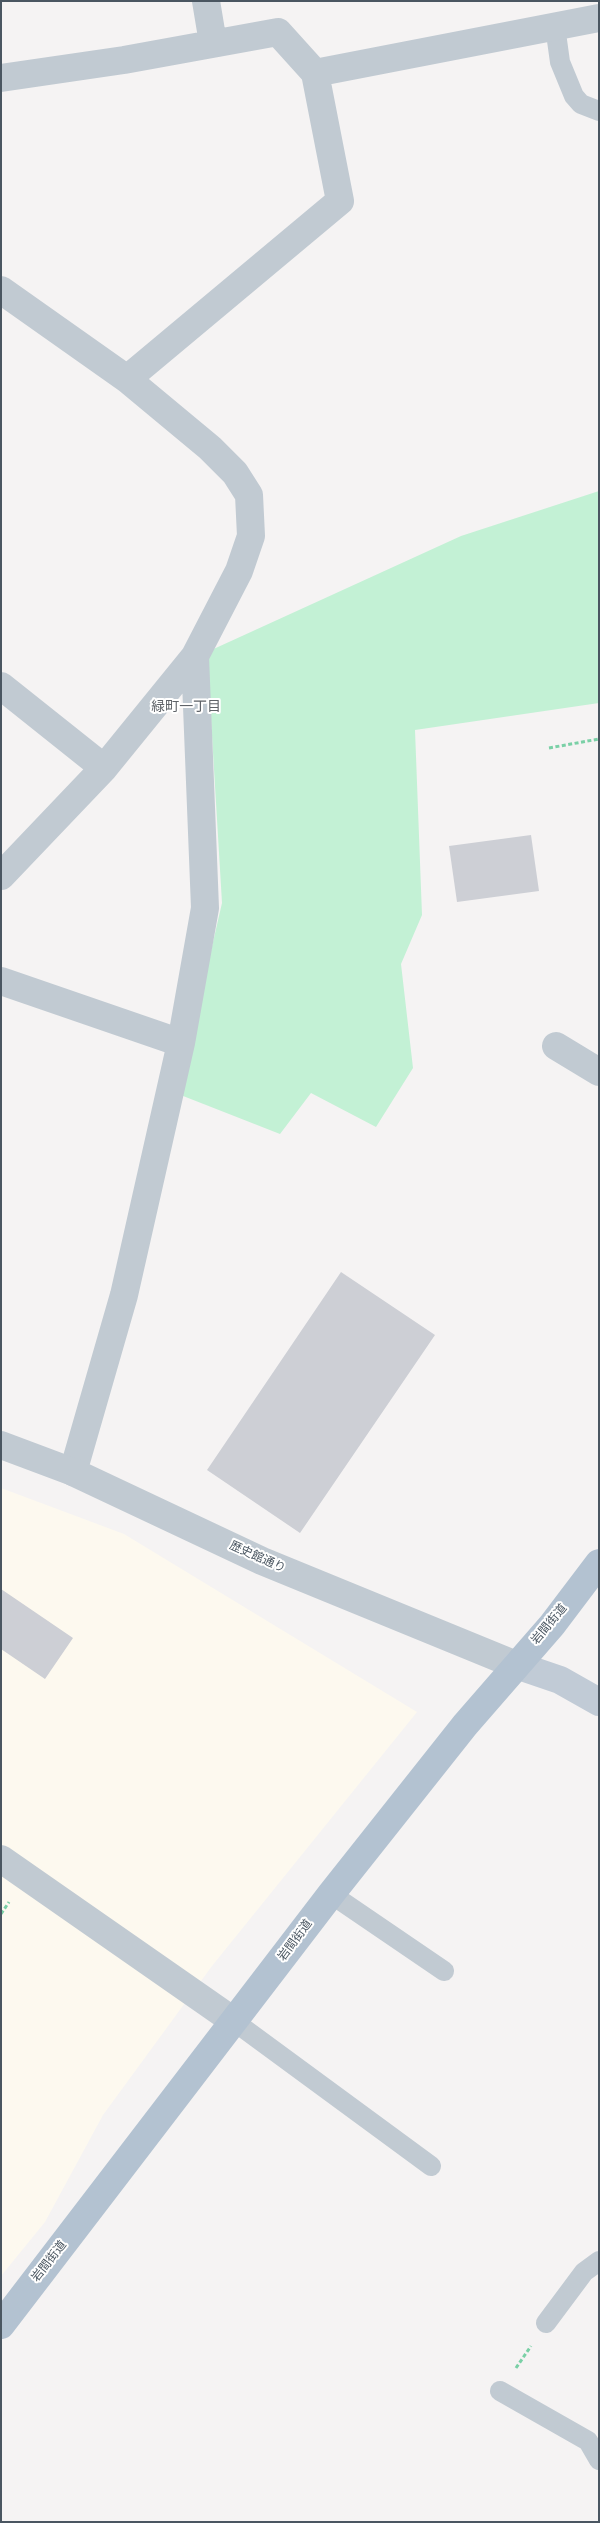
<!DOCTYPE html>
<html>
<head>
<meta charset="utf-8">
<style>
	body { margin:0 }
	#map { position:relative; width:600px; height:2523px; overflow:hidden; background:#f5f3f3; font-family:Overpass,sans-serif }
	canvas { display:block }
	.frame { position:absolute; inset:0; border:2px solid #4a5661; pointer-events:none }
</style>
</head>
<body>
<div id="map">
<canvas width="600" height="2523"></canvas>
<div class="frame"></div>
</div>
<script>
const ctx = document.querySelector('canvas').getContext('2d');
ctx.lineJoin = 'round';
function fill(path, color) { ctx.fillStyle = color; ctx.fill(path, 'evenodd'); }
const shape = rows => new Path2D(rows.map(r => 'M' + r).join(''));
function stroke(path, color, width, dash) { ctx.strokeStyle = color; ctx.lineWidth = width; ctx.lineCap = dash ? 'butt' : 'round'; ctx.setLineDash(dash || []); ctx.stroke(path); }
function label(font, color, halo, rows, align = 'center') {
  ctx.font = font + ' Overpass,"Noto Sans JP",sans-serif'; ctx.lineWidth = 4; ctx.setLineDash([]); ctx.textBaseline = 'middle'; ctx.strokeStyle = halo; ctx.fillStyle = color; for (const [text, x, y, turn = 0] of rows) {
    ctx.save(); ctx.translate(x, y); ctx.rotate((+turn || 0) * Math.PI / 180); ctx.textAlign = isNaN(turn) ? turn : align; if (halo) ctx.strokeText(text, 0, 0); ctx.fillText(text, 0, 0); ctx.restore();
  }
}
const commercial = shape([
	[1,1488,124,1534,417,1712,212,1966,103,2115,45,2222,1,2276]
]);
const green = shape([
	[599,491,599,703,415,730,422,915,401,964,413,1068,376,1127,311,1093,280,1134,178,1094,222,903,207,652,461,536]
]);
const building = shape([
	[531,835,539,891,457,902,449,846],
	[341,1272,435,1335,300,1533,207,1470],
	[1,1589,73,1638,45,1679,1,1649]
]);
const path = shape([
	[549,748,599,739],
	[1,1914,9,1902],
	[516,2368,531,2346]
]);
const service = shape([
	[555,26,560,62,574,96,581,104,599,111],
	[331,1894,444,1971],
	[235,2022,431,2166],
	[546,2323,584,2272,599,2261],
	[500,2391,588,2441,599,2460]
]);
const pedestrian = shape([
	[1,1859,235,2022]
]);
const minor = shape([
	[206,1,213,43],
	[315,73,599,18],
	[1,78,124,60,278,32,315,73,340,201,127,379],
	[1,290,127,379,210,448,235,473,249,495,251,536,239,571,195,656,104,768,1,876],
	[1,686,104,768],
	[1,981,181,1043],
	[556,1046,599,1072],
	[73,1472,124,1295,181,1043,205,908,195,656]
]);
const tertiary = shape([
	[1,1445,73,1472,262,1561,516,1665]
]);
const secondary = shape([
	[516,1665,560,1680,599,1702]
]);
const primary = shape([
	[1,2325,331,1894,465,1725,552,1625,599,1563]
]);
const streetNames = [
	["歴史館通り",257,1558,24],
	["岩間街道",550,1625,-50],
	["岩間街道",296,1941,-53],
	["岩間街道",50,2262,-52]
];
const neighbourhoodNames = [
	["緑町一丁目",186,708]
];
fill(commercial, '#fdf9ef');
fill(green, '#c3f1d5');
fill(building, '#cdcfd5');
stroke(path, '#7ad0a6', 3, [4, 2.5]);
stroke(service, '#c1cad2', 20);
stroke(pedestrian, '#c1cad2', 28);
stroke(minor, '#c1cad2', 28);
stroke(tertiary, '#c1cad2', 28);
stroke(secondary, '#c1cbd6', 28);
stroke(primary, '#b3c2d1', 28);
label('12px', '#4a5661', '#fff', streetNames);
label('14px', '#5f6368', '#fff', neighbourhoodNames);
</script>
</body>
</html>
